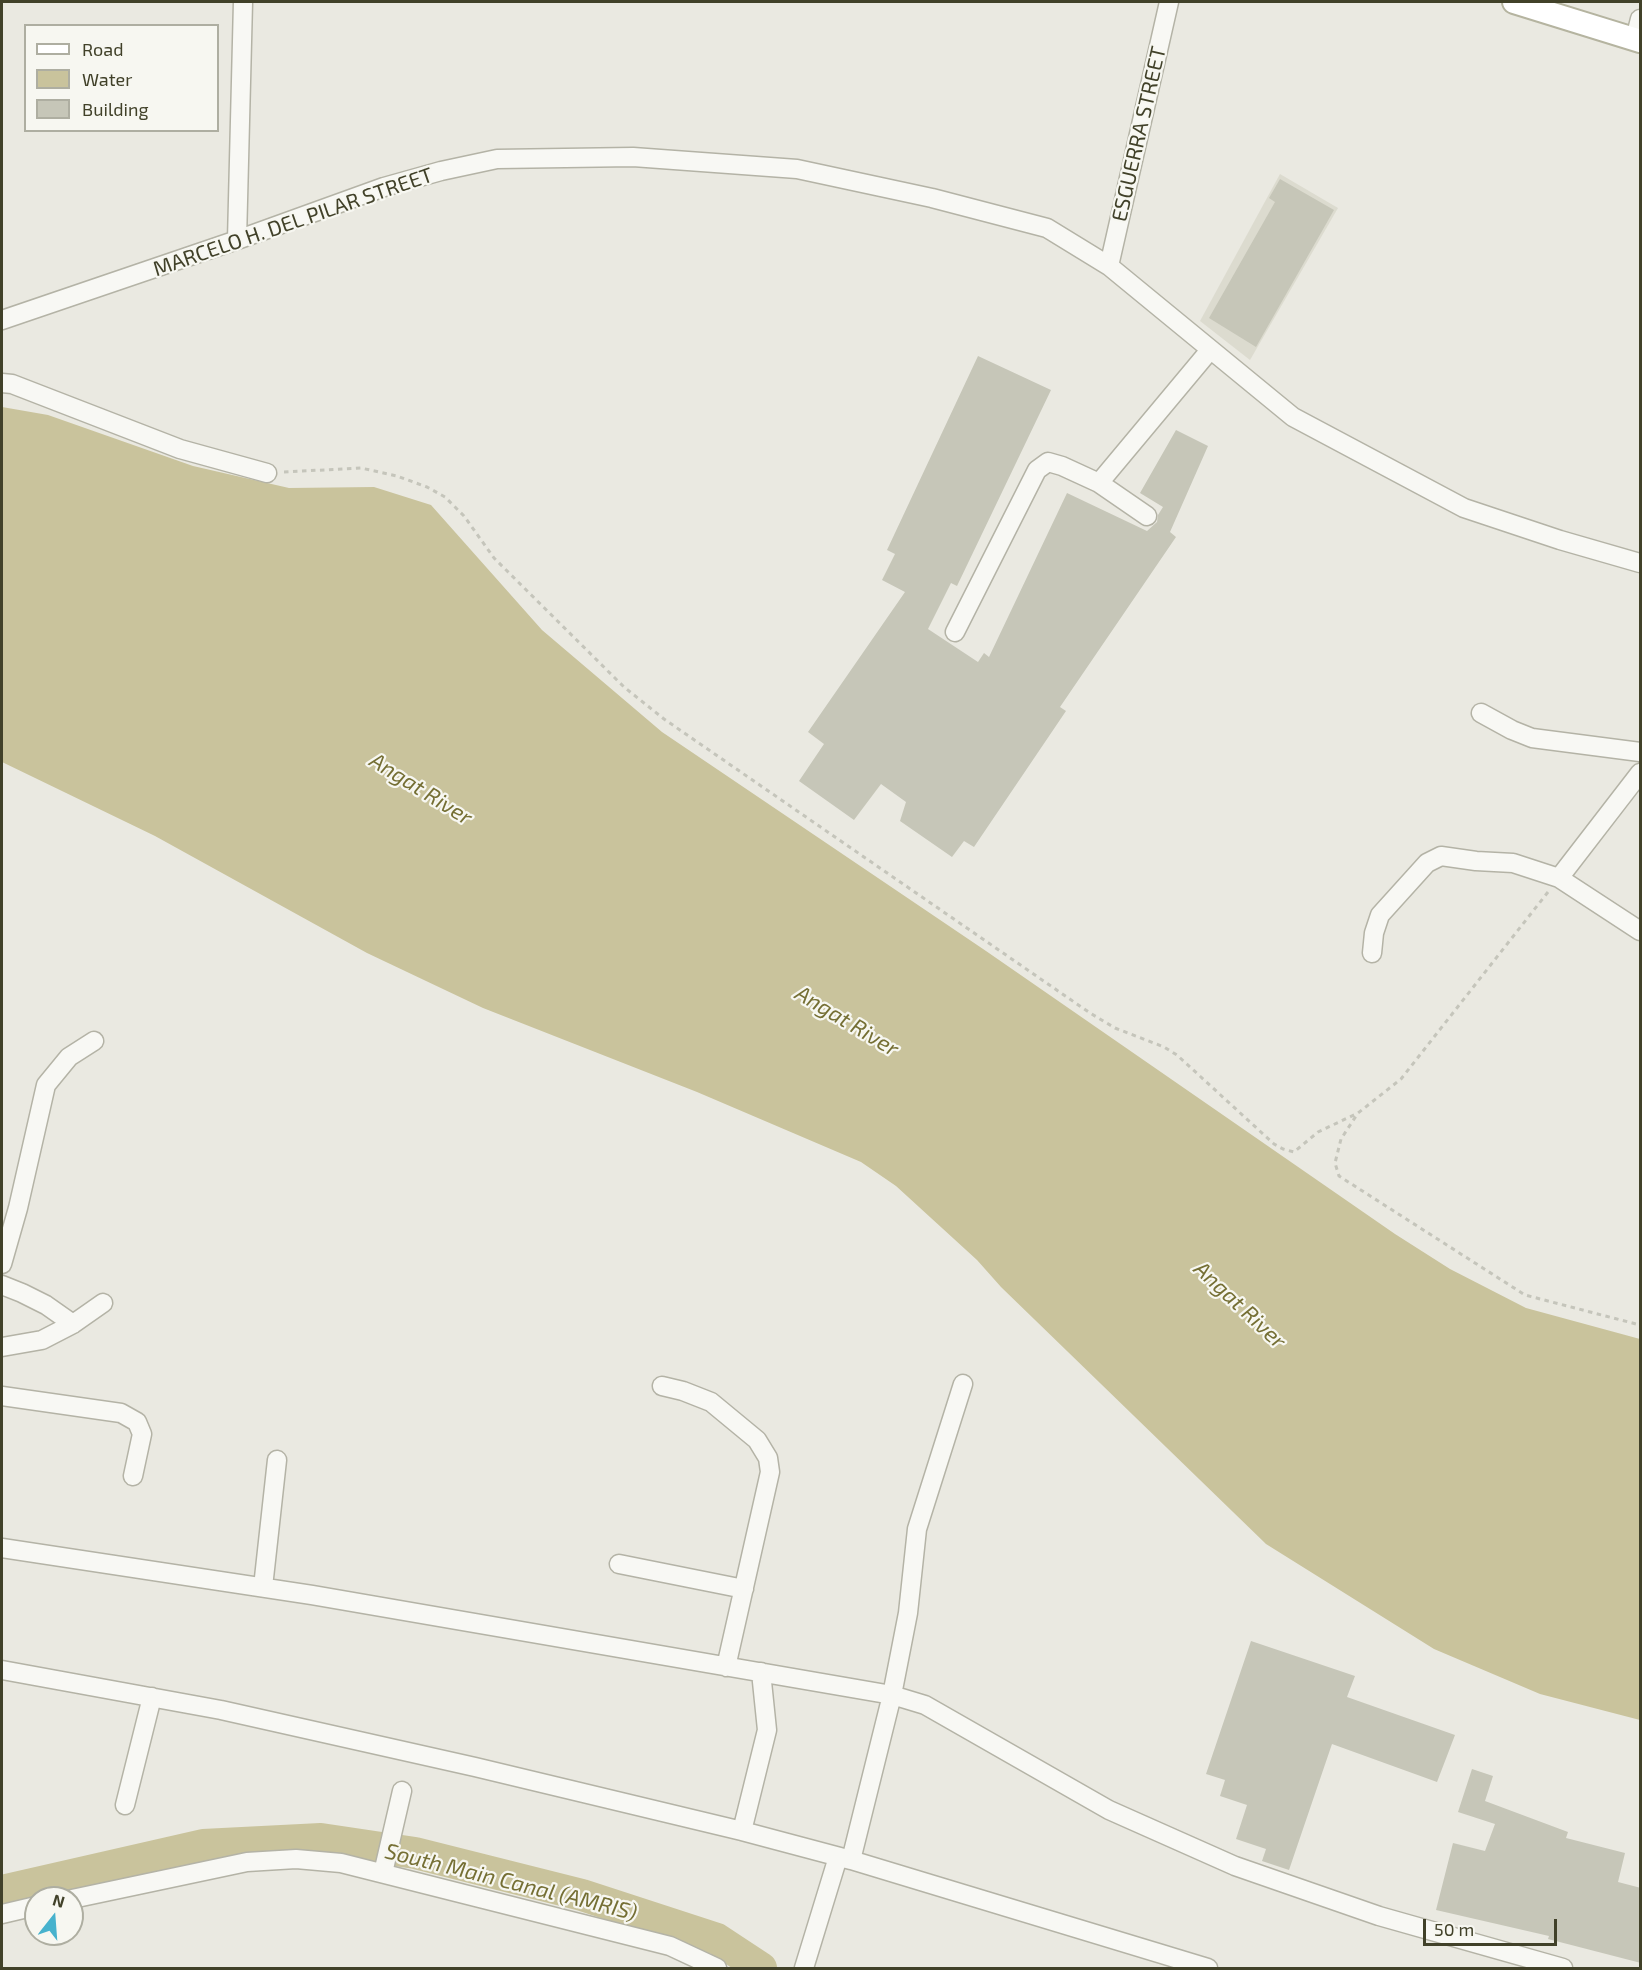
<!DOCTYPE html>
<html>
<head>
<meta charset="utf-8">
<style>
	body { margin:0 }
	#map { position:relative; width:1642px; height:1970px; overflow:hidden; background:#eae9e1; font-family:"Exo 2",sans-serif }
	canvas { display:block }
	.frame { position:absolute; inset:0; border:3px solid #414129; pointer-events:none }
	.legend { position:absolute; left:24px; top:24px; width:195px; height:108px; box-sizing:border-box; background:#f7f7f1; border:2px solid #aeaea1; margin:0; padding:8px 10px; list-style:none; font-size:18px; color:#414129 }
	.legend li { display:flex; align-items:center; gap:12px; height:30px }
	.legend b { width:30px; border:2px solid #aeaea1 }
	.north { position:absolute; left:24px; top:1886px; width:60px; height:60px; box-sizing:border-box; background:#f7f7f1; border:2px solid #aeaea1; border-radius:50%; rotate:17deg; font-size:16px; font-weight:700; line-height:24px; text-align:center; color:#414129 }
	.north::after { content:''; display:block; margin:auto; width:21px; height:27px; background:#47b2cd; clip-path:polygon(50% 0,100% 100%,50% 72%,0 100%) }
	.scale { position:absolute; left:1423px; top:1919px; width:134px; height:27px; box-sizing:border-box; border:3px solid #414129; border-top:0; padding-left:8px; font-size:18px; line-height:21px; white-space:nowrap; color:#414129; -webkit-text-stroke:4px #f7f7f1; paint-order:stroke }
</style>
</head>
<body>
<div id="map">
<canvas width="1642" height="1970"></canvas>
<div class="frame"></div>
<ul class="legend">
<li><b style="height:8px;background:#fff"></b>Road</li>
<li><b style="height:16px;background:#c9c39c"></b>Water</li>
<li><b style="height:16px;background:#c6c6b8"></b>Building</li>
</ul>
<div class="north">N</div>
<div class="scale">50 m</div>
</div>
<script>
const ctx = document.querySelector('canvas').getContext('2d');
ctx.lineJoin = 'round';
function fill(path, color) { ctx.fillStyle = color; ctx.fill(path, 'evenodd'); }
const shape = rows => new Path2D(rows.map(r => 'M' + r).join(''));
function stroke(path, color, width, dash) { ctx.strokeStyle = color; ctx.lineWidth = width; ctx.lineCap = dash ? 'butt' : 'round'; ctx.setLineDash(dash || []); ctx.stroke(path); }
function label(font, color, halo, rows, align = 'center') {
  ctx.font = font + ' "Exo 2",sans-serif'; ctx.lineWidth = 4.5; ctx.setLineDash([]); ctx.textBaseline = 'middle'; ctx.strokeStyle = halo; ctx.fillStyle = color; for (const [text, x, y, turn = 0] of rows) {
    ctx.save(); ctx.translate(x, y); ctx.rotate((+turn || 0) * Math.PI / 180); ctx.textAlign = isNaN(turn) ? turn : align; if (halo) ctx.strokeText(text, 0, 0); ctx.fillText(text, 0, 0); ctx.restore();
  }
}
const built = shape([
	[1280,174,1338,208,1250,360,1200,321]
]);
const water = shape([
	[2,407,48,415,193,466,289,488,374,487,431,505,542,630,662,732,986,951,1395,1234,1450,1269,1526,1308,1640,1339,1640,1720,1540,1694,1434,1649,1266,1544,1001,1287,977,1260,896,1186,861,1162,697,1092,483,1008,367,953,155,836,2,762]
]);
const river = shape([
	[2,1891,203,1845,321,1839,415,1853,582,1895,717,1939,761,1968]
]);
const building = shape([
	[1280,179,1334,210,1256,347,1209,318,1275,202,1269,198],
	[978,356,1051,390,957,586,951,583,928,629,978,662,984,653,989,657,1067,493,1147,531,1157,522,1158,515,1163,507,1140,493,1176,430,1208,446,1170,532,1176,537,1060,707,1066,711,974,847,964,841,952,857,900,821,906,802,881,784,854,820,799,781,824,744,808,732,905,592,882,580,895,554,887,550],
	[1251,1641,1355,1676,1347,1697,1455,1735,1437,1782,1332,1744,1289,1870,1262,1861,1266,1849,1236,1839,1247,1805,1220,1796,1225,1780,1206,1774],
	[1472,1769,1493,1776,1485,1801,1568,1832,1566,1838,1625,1853,1618,1882,1641,1888,1641,1963,1548,1939,1549,1936,1436,1910,1453,1843,1485,1851,1495,1824,1458,1812]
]);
const path = shape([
	[284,472,361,468,397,476,427,487,445,497,464,516,494,558,624,687,664,719,1090,1013,1115,1028,1164,1047,1177,1055,1274,1144,1283,1149,1294,1152,1318,1132,1358,1113],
	[1548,892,1401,1079,1358,1113,1341,1139,1335,1163,1339,1176,1525,1295,1640,1325]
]);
const minor = shape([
	[1635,39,1640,19],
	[237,240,243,2],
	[1109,266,1169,2],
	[2,320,237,240,384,187,441,171,497,159,633,157,797,169,932,198,1047,228,1109,266,1293,417,1464,508,1560,540,1640,563],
	[2,383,12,384,180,449,267,473],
	[1099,483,1210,350],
	[955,632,1037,470,1048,462,1062,466,1099,483,1147,516],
	[1481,713,1512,730,1532,738,1640,752],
	[1559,878,1640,773],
	[1372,953,1374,933,1380,915,1427,863,1441,856,1476,861,1513,863,1559,878,1640,931],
	[2,1264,18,1208,46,1085,69,1057,94,1041],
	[2,1285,22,1293,46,1305,73,1324],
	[2,1347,42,1340,73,1324,103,1303],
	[662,1386,683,1391,711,1402,757,1440,768,1458,770,1472,726,1667],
	[2,1396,121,1413,137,1422,142,1434,133,1476],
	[2,1548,312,1595,892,1695,925,1705,1109,1810,1235,1866,1379,1916,1563,1968],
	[619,1564,744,1589],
	[263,1587,277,1460],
	[2,1670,221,1710,475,1767,742,1831,851,1860,1208,1968],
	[125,1805,152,1697],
	[742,1831,767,1730,761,1672],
	[851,1860,892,1695,908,1613,917,1529,963,1384],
	[383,1873,402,1791],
	[72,1899,247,1862,296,1859,341,1863,670,1946,717,1968],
	[2,1914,36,1906],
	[804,1968,838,1857]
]);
const major = shape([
	[1514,2,1640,41]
]);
const streetNames = [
	["ESGUERRA STREET",1139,134,-77],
	["MARCELO H. DEL PILAR STREET",293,222,-19]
];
const waterNames = [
	["Angat River",421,789,32],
	["Angat River",847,1021,31],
	["Angat River",1240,1305,43],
	["South Main Canal (AMRIS)",511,1882,14]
];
fill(built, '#dcdbcf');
fill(water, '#c9c39c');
stroke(river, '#c9c39c', 32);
fill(building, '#c6c6b8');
stroke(minor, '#b4b3a6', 21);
stroke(major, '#b5b4a0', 26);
stroke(path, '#c5c5bb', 3, [4.5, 4.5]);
stroke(minor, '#f8f8f4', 18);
stroke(major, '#fff', 22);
label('21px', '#414129', '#f7f7f1', streetNames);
label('italic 22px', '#756f34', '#f7f7f1', waterNames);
</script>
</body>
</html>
